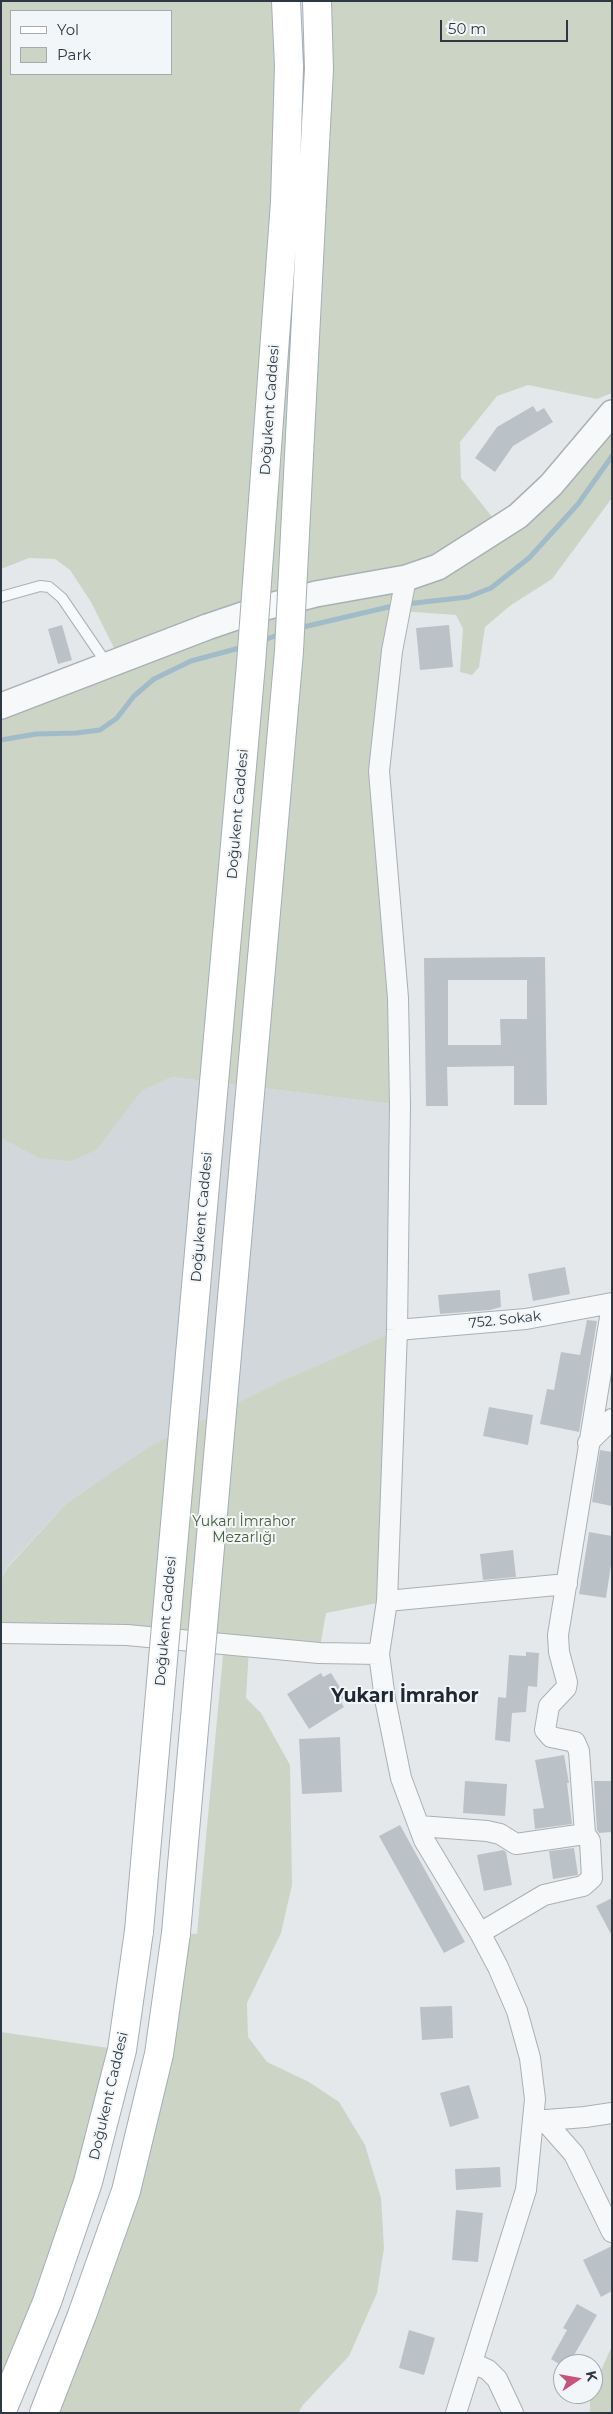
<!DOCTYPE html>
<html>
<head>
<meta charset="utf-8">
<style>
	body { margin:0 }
	#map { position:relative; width:613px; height:2414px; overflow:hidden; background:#e4e8eb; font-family:Montserrat,sans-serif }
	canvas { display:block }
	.frame { position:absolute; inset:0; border:2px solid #2d3842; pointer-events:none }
	.legend { position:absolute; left:10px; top:10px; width:162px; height:65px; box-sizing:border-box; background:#f3f6f8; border:1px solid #a4aaaf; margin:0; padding:6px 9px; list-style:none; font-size:15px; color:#2d3842 }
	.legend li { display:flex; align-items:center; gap:10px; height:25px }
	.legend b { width:25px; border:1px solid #a4aaaf }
	.north { position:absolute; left:553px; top:2354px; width:50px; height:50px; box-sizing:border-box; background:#f3f6f8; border:1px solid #a4aaaf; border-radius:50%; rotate:78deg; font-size:14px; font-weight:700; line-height:20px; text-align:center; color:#2d3842 }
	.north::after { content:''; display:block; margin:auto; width:18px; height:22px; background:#c55478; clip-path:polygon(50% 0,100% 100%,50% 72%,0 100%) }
	.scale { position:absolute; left:440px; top:20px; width:128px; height:22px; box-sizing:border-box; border:2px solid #2d3842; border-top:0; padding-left:6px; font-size:15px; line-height:18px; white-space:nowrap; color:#2d3842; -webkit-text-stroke:4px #f3f6f8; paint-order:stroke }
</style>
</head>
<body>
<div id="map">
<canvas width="613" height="2414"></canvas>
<div class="frame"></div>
<ul class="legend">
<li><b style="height:6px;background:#fff"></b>Yol</li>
<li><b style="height:14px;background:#ccd4c6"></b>Park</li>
</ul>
<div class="north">K</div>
<div class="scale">50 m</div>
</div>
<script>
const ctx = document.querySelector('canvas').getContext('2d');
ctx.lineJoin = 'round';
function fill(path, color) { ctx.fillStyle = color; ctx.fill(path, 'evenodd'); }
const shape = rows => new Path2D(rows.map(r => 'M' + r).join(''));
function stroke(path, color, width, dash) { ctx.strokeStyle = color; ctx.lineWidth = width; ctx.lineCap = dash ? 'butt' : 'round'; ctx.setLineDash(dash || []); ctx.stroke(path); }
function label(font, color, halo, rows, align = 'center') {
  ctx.font = font + ' Montserrat,sans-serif'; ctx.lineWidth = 4; ctx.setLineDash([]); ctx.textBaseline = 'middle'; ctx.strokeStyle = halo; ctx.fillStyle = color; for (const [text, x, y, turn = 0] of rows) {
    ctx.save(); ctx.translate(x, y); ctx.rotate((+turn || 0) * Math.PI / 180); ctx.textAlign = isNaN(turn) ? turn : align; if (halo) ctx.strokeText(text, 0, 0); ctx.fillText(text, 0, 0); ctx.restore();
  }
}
const built = shape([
	[172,1077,400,1105,397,1330,284,1380,65,1505,8,1566,1,1580,1,1138,38,1158,96,1149,142,1091]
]);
const green = shape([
	[1,1,286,1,283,230,310,233,317,1,612,1,612,393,597,399,528,385,497,396,460,442,461,478,501,528,612,413,612,498,552,579,511,605,485,627,479,667,472,675,460,672,463,629,456,615,400,611,382,732,400,1105,172,1077,142,1091,96,1150,71,1161,38,1158,1,1138,1,706,121,662,91,602,70,570,55,559,29,558,1,569],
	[11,11,171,11,171,74,11,74],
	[397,1330,387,1601,326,1613,319,1653,249,1648,246,1698,261,1713,290,1765,292,1885,281,1933,247,2003,248,2037,267,2062,309,2082,339,2102,365,2145,381,2198,384,2248,377,2293,349,2356,302,2406,299,2413,44,2413,82,2315,176,1933,197,1934,224,1645,1,1633,1,1580,8,1567,65,1505,149,1447,284,1380],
	[1,2032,122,2050,1,2413],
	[612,2346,612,2413,590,2413,590,2397,593,2394,593,2388]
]);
const stream = shape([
	[406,604,468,597,491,588,529,558,578,504,612,456],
	[299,628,397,605],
	[261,641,281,634],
	[1,740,36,734,76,733,100,730,117,718,134,696,154,679,191,661,243,647]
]);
const building = shape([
	[533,406,537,412,544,408,553,422,513,446,495,472,475,458,497,427],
	[62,625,72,660,58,664,48,629],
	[449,625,453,667,420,670,416,628],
	[545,957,547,1105,514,1105,514,1066,447,1067,448,1106,426,1106,424,958],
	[448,980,527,980,527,1019,500,1019,501,1045,448,1045],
	[565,1267,570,1294,533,1301,528,1274],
	[500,1290,501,1307,490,1310,440,1314,438,1295],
	[587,1320,597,1321,579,1432,540,1424,547,1389,554,1390,561,1352,580,1355],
	[489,1407,533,1415,528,1445,483,1436],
	[600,1450,612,1452,612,1506,592,1502],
	[589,1532,612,1536,612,1558,606,1598,579,1594],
	[513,1550,516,1577,483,1580,480,1554],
	[526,1652,539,1653,537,1687,528,1686,526,1712,512,1713,510,1742,495,1740,498,1697,506,1698,509,1655,526,1656],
	[321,1673,323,1677,331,1673,346,1697,340,1700,344,1707,309,1729,287,1694],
	[340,1737,342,1792,302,1794,299,1739],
	[564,1755,569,1783,567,1783,572,1824,535,1829,533,1809,544,1808,535,1760],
	[465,1781,507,1784,505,1816,463,1813],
	[594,1781,612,1781,612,1832,599,1833,597,1830],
	[400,1825,465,1942,444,1953,379,1836],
	[574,1848,578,1875,553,1879,549,1851],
	[503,1850,506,1852,512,1885,484,1891,477,1855],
	[612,1898,612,1936,596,1906],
	[452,2006,453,2038,422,2040,420,2007],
	[469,2085,479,2118,450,2127,440,2093],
	[500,2167,501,2187,456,2190,455,2169],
	[456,2210,483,2213,478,2262,452,2260],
	[612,2246,612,2291,601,2297,583,2260],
	[577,2304,597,2315,569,2364,559,2364,551,2359,567,2330,563,2328],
	[409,2330,435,2338,424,2375,399,2368]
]);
const service = shape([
	[1,597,40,586,49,587,62,598,107,664]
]);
const minor = shape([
	[406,578,392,651,379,771,398,998,400,1105,397,1330,387,1601,379,1654,385,1699,401,1778,424,1840,480,1933,498,1967,517,2011,530,2058,535,2099,526,2190,456,2413],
	[397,1330,526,1319,612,1303],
	[588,1443,612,1419],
	[387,1601,567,1584],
	[1,1633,127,1635,319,1653,379,1654],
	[419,1826,487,1831,500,1834,516,1844,585,1834],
	[480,1933,544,1895,583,1886,592,1878,590,1841,585,1834,579,1751,575,1742,551,1737,545,1730,549,1706,566,1688,567,1682,559,1652,558,1635,612,1305],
	[544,2120,574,2154,612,2232],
	[534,2121,585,2117,612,2113],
	[473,2363,488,2370,497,2379,513,2413]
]);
const tertiary = shape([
	[1,706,207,627,266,607,316,594,406,578,438,567,518,516,551,485,612,413]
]);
const primary = shape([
	[312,201,319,69,317,1],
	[285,202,289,66,286,1],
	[1,2413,47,2302,88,2182,122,2050,139,1931],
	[44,2413,82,2315,126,2191,159,2054,176,1933]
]);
const primaryBridge = shape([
	[139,1931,251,664,285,202],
	[176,1933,289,651,312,201]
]);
const streetNames = [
	["Doğukent Caddesi",270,410,-86],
	["Doğukent Caddesi",238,814,-85],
	["Doğukent Caddesi",202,1217,-85],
	["752. Sokak",505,1320,-6],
	["Doğukent Caddesi",166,1621,-85],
	["Doğukent Caddesi",109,2096,-77]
];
const parkNames = [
	["Yukarı İmrahor",244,1522],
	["Mezarlığı",244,1538]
];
const districtNames = [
	["Yukarı İmrahor",405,1696]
];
fill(built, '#d2d7dc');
fill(green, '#ccd4c6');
stroke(stream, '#a2bbc8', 5);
fill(building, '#bbc2c7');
stroke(service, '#a9b0b5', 12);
stroke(minor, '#a9b0b5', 22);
stroke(tertiary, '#a9b0b5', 28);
stroke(primary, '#a4aeb6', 30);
stroke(service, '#f6f8f9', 10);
stroke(minor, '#f6f8f9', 20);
stroke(tertiary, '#f6f8f9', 25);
stroke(primary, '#fff', 28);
stroke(primaryBridge, '#a4aeb6', 30, []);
stroke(primaryBridge, '#fff', 28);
label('14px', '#2d3842', '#f3f6f8', streetNames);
label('14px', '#475d3b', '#f3f6f8', parkNames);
label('bold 19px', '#1f2933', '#f3f6f8', districtNames);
</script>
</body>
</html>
